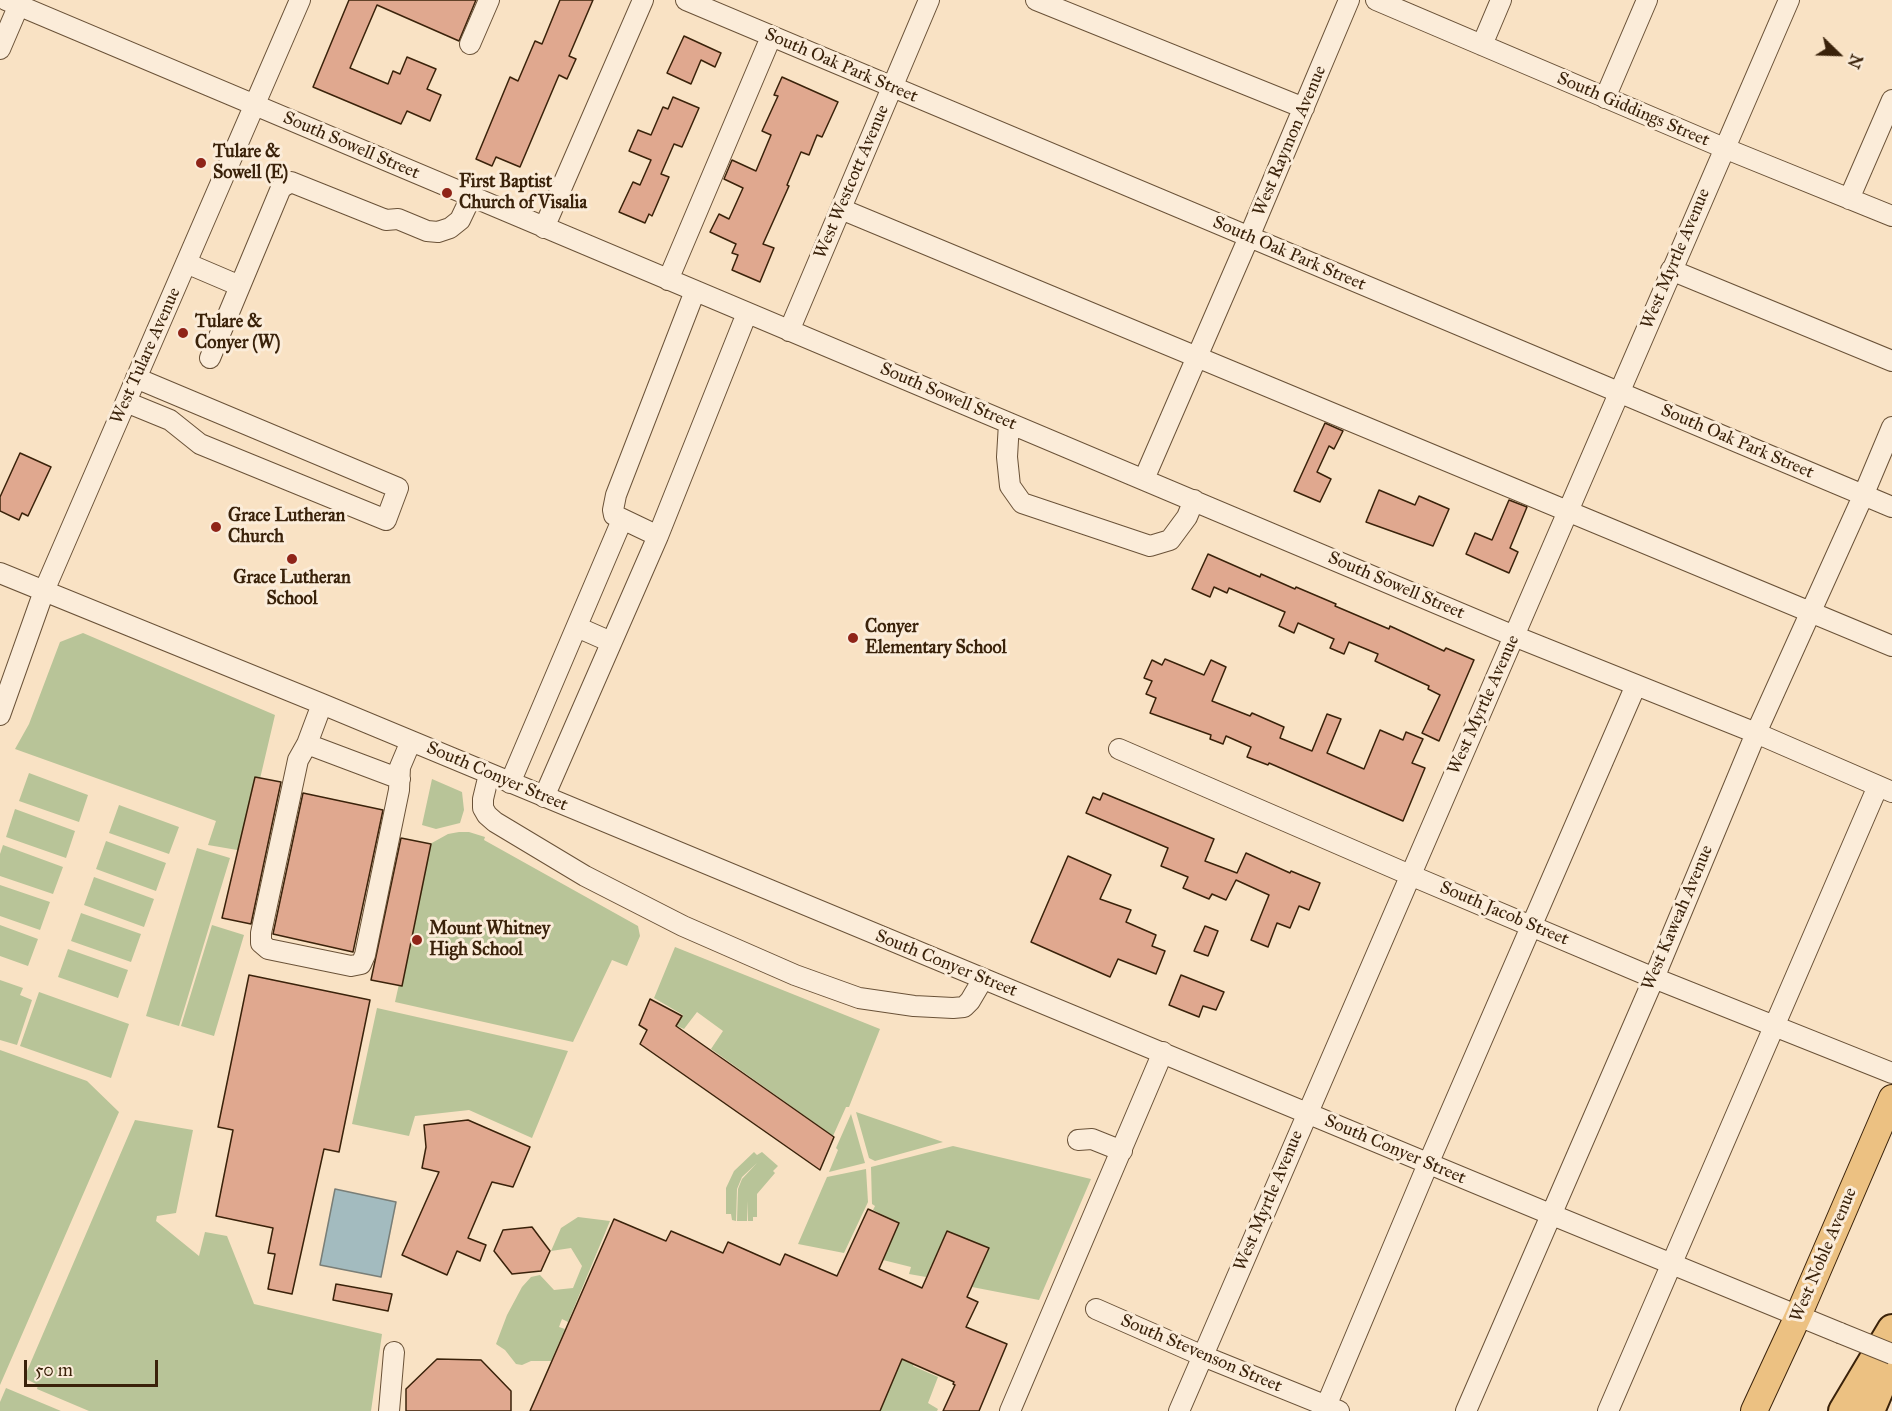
<!DOCTYPE html>
<html>
<head>
<meta charset="utf-8">
<style>
	body { margin:0 }
	#map { position:relative; width:1892px; height:1411px; overflow:hidden; background:#f9e2c4; font-family:"IM FELL Great Primer",serif }
	canvas { display:block }
	.north { position:absolute; left:1808px; top:24px; width:60px; height:60px; -webkit-text-stroke:4px #fbecd9; paint-order:stroke; rotate:113deg; font-size:16px; font-weight:700; line-height:24px; text-align:center; color:#3a220a }
	.north::after { content:''; display:block; margin:auto; width:21px; height:27px; background:#3a220a; clip-path:polygon(50% 0,100% 100%,50% 72%,0 100%) }
	.scale { position:absolute; left:24px; top:1360px; width:134px; height:27px; box-sizing:border-box; border:3px solid #3a220a; border-top:0; padding-left:8px; font-size:18px; line-height:21px; white-space:nowrap; color:#3a220a; -webkit-text-stroke:4px #fbecd9; paint-order:stroke }
</style>
</head>
<body>
<div id="map">
<canvas width="1892" height="1411"></canvas>
<div class="north">N</div>
<div class="scale">50 m</div>
</div>
<script>
const ctx = document.querySelector('canvas').getContext('2d');
ctx.lineJoin = 'round';
function fill(path, color) { ctx.fillStyle = color; ctx.fill(path, 'evenodd'); }
const shape = rows => new Path2D(rows.map(r => 'M' + r).join(''));
function stroke(path, color, width, dash) { ctx.strokeStyle = color; ctx.lineWidth = width; ctx.lineCap = dash ? 'butt' : 'round'; ctx.setLineDash(dash || []); ctx.stroke(path); }
function label(font, color, halo, rows, align = 'center') {
  ctx.font = font + ' "IM FELL Great Primer",serif'; ctx.lineWidth = 6; ctx.setLineDash([]); ctx.textBaseline = 'middle'; ctx.strokeStyle = halo; ctx.fillStyle = color; for (const [text, x, y, turn = 0] of rows) {
    ctx.save(); ctx.translate(x, y); ctx.rotate((+turn || 0) * Math.PI / 180); ctx.textAlign = isNaN(turn) ? turn : align; if (halo) ctx.strokeText(text, 0, 0); ctx.fillText(text, 0, 0); ctx.restore();
  }
}
const green = shape([
	[83,633,275,715,243,851,208,845,216,821,15,749,29,724,60,642],
	[29,773,88,795,79,822,19,801],
	[432,779,462,792,464,810,460,823,436,829,422,825],
	[119,805,179,827,169,854,109,833],
	[15,809,75,831,66,858,6,837],
	[459,832,469,832,485,837,484,840,638,926,640,936,627,966,612,960,573,1042,395,1002,430,844,448,834],
	[106,841,166,863,156,891,96,869],
	[3,845,63,867,53,894,0,876,0,854],
	[197,848,230,858,179,1026,146,1016],
	[94,877,154,899,144,927,84,905],
	[0,885,50,902,40,930,0,916],
	[81,913,141,934,131,962,71,941],
	[0,925,38,939,28,966,0,956],
	[212,925,244,935,214,1036,181,1026],
	[675,947,880,1029,849,1107,846,1107,833,1136,711,1049,723,1031,697,1012,684,1029,677,1026,683,1015,654,998],
	[68,949,128,970,118,998,58,977],
	[0,980,23,988,20,995,32,1000,17,1045,0,1040],
	[39,992,129,1024,111,1078,20,1046],
	[377,1008,568,1051,532,1138,469,1110,415,1116,409,1136,352,1124],
	[0,1050,87,1081,119,1112,0,1385],
	[856,1112,943,1142,875,1161,869,1158],
	[851,1114,865,1163,829,1172,838,1150,836,1148],
	[135,1120,193,1130,176,1213,157,1216,156,1221,199,1256,205,1232,227,1236,254,1304,382,1334,371,1411,89,1411,37,1389,38,1385,24,1378],
	[953,1146,1091,1179,1039,1300,972,1287,989,1249,947,1232,926,1277,909,1274,911,1267,883,1260,899,1223,873,1210,875,1206,872,1204,871,1167],
	[754,1152,757,1155,762,1152,778,1166,773,1171,775,1173,757,1194,757,1217,753,1217,753,1221,748,1221,747,1201,747,1221,737,1221,738,1189,742,1179,757,1163,742,1177,737,1189,736,1221,732,1220,731,1214,726,1214,726,1188,734,1171],
	[866,1169,868,1202,844,1253,798,1244,827,1177],
	[578,1217,610,1221,568,1322,562,1319,559,1327,565,1329,551,1361,531,1361,522,1365,516,1364,505,1350,496,1344,507,1315,522,1287,531,1277,540,1275,554,1290,573,1288,582,1266,571,1248,551,1251,561,1228],
	[934,1284,948,1287,913,1366,938,1377,928,1403,938,1409,937,1411,879,1411],
	[6,1388,61,1411,0,1411,0,1402]
]);
const water = shape([
	[335,1189,396,1202,381,1277,320,1265,335,1189]
]);
const building = shape([
	[349,0,476,0,459,41,377,5,350,68,388,84,393,71,400,74,407,57,436,69,427,89,441,95,430,121,407,111,401,124,313,87,349,0],
	[560,0,593,0,569,56,576,59,567,79,559,75,520,167,496,157,492,166,476,159,510,77,518,81,535,41,542,44,560,0],
	[684,36,721,53,715,67,701,60,691,84,667,73,684,36],
	[782,77,838,102,822,137,817,135,809,155,801,152,787,185,789,186,763,244,774,248,760,282,732,270,738,255,732,253,736,244,710,232,719,214,729,219,743,188,724,179,732,160,756,171,771,135,762,131,778,96,774,95,782,77],
	[673,97,699,108,682,147,674,144,661,174,669,177,652,216,649,214,645,223,619,212,633,182,640,185,651,160,629,151,638,130,651,135,663,107,668,109,673,97],
	[1325,423,1343,431,1334,449,1329,446,1317,472,1331,479,1320,502,1294,491,1325,423],
	[20,453,51,467,28,516,22,513,19,520,0,511,0,497,20,453],
	[1379,490,1415,505,1419,496,1449,509,1433,546,1366,522,1379,490],
	[1509,500,1527,507,1510,548,1518,552,1509,573,1466,554,1475,533,1492,540,1509,500],
	[1208,554,1260,577,1261,574,1295,589,1296,587,1336,604,1335,606,1389,629,1390,626,1444,651,1446,648,1474,660,1439,741,1422,733,1440,695,1428,689,1429,686,1375,661,1378,654,1349,642,1344,654,1330,648,1334,639,1298,623,1294,633,1279,626,1285,612,1229,588,1227,593,1214,587,1210,597,1192,589,1208,554],
	[1165,659,1204,675,1211,660,1226,667,1212,701,1250,716,1252,713,1284,727,1280,738,1312,751,1327,714,1341,719,1327,753,1364,769,1380,730,1403,740,1406,732,1423,739,1412,763,1425,768,1403,821,1269,763,1268,765,1247,757,1251,747,1226,736,1223,744,1210,739,1211,735,1150,713,1156,698,1146,694,1152,681,1144,678,1152,660,1162,665,1165,659],
	[255,777,281,782,251,924,222,918,255,777],
	[303,793,383,810,353,952,273,934,303,793],
	[1103,793,1214,839,1205,861,1237,873,1246,853,1290,873,1291,871,1320,883,1309,910,1299,906,1290,928,1277,923,1268,947,1251,940,1269,895,1236,880,1226,900,1212,894,1209,899,1183,888,1188,877,1161,866,1168,848,1086,813,1093,797,1100,800,1103,793],
	[401,838,431,844,402,986,371,980,401,838],
	[1068,856,1111,875,1100,899,1131,910,1126,922,1156,935,1152,946,1165,951,1156,974,1118,959,1110,977,1031,942,1068,856],
	[1205,926,1218,931,1208,956,1194,951,1205,926],
	[249,975,370,1000,339,1152,324,1149,292,1294,268,1289,275,1254,268,1253,273,1228,216,1216,233,1130,218,1127,249,975],
	[1181,975,1224,992,1216,1010,1203,1006,1199,1017,1169,1005,1181,975],
	[650,999,682,1016,676,1026,834,1137,820,1170,640,1044,647,1030,639,1025,650,999],
	[468,1120,530,1147,513,1187,492,1182,468,1238,486,1245,480,1261,457,1251,447,1275,402,1255,439,1172,422,1168,426,1147,424,1125,468,1120],
	[868,1209,899,1223,879,1269,922,1288,947,1231,989,1248,967,1297,978,1302,966,1327,1007,1344,979,1411,943,1411,955,1385,953,1384,954,1382,902,1359,880,1411,530,1411,614,1219,666,1241,671,1231,723,1253,728,1242,780,1265,785,1254,837,1276,868,1209],
	[532,1227,550,1251,541,1271,512,1274,494,1251,503,1230,532,1227],
	[336,1284,392,1294,388,1311,333,1300,336,1284],
	[437,1359,481,1360,511,1391,511,1411,406,1411,406,1389,437,1359]
]);
const minor = shape([
	[6,0,1514,636,1756,733,1892,792],
	[686,0,1892,507],
	[1036,0,1304,108],
	[1376,0,1724,148,1892,216],
	[470,44,489,0],
	[1482,45,1501,0],
	[0,49,21,0],
	[1605,98,1647,0],
	[1849,199,1892,100],
	[841,209,1892,646],
	[544,228,643,0],
	[186,263,240,286],
	[1671,270,1892,361],
	[668,280,771,37],
	[789,331,929,0],
	[210,358,281,188,291,182,386,220,398,219,427,231,438,232,450,228,460,220,471,197],
	[126,402,170,420,200,444,386,520,398,488,136,378],
	[1009,423,1007,457,1010,486,1022,503,1150,546,1170,540,1187,517,1194,500],
	[1144,479,1249,237,1349,0],
	[658,536,614,515,613,510,616,495,695,291],
	[0,573,322,704,1550,1214,1840,1333],
	[577,627,611,642],
	[322,704,307,744,298,760,261,933,261,943,268,949,351,966,361,964,365,955,399,790,400,767,411,741],
	[0,715,44,591,300,0],
	[307,744,400,779],
	[1119,749,1410,875,1654,978,1892,1073],
	[489,774,483,799,483,808,487,815,495,822,585,876,683,926,795,975,859,998,914,1006,953,1008,964,1007,970,1001,983,979],
	[510,783,622,520],
	[544,797,658,536,747,313],
	[1078,1140,1092,1139,1122,1151],
	[1096,1309,1203,1356,1339,1411],
	[389,1411,394,1352],
	[1010,1411,1163,1052],
	[1179,1411,1789,0],
	[1324,1411,1428,1164,1636,685],
	[1466,1411,1654,978,1756,733,1863,496,1892,427],
	[1608,1411,1878,786]
]);
const major = shape([
	[1754,1411,1798,1316,1892,1098]
]);
const highway = shape([
	[1843,1411,1892,1329],
	[1870,1411,1892,1359]
]);
const minorBridge = shape([
	[1840,1333,1892,1354]
]);
const markers = [
	[201,163,6,"#8f2418"],
	[447,193,6,"#8f2418"],
	[183,333,6,"#8f2418"],
	[216,527,6,"#8f2418"],
	[292,559,6,"#8f2418"],
	[853,638,6,"#8f2418"],
	[417,940,6,"#8f2418"]
];
const streetNames = [
	["South Oak Park Street",841,66,23],
	["South Giddings Street",1633,110,23],
	["West Raymon Avenue",1290,141,-67],
	["South Sowell Street",351,146,23],
	["West Westcott Avenue",852,182,-67],
	["South Oak Park Street",1289,254,23],
	["West Myrtle Avenue",1676,259,-67],
	["West Tulare Avenue",146,356,-66],
	["South Sowell Street",948,397,23],
	["South Oak Park Street",1737,442,23],
	["South Sowell Street",1396,586,23],
	["West Myrtle Avenue",1484,705,-66],
	["South Conyer Street",497,777,23],
	["South Jacob Street",1504,914,23],
	["West Kaweah Avenue",1678,918,-67],
	["South Conyer Street",946,964,22],
	["South Conyer Street",1395,1150,23],
	["West Myrtle Avenue",1269,1201,-67],
	["West Noble Avenue",1824,1255,-67],
	["South Stevenson Street",1201,1354,23]
];
const poiNames = [
	["Tulare &",213,153],
	["Sowell (E)",213,174],
	["First Baptist",459,183],
	["Church of Visalia",459,204],
	["Tulare &",195,323],
	["Conyer (W)",195,344],
	["Grace Lutheran",228,517],
	["Church",228,538],
	["Grace Lutheran",292,579,"center"],
	["School",292,600,"center"],
	["Conyer",865,628],
	["Elementary School",865,649],
	["Mount Whitney",429,930],
	["High School",429,951]
];
fill(green, '#b8c498');
fill(water, '#a3bbbf');
stroke(water, '#797e77', 1.5);
fill(building, '#e0a88f');
stroke(building, '#3a220a', 1.5);
stroke(minor, '#6a5238', 22);
stroke(major, '#3a220a', 28);
stroke(highway, '#3a220a', 32);
stroke(minor, '#fbecd9', 20);
stroke(major, '#ecc182', 26);
stroke(highway, '#ecc182', 28);
stroke(minorBridge, '#6a5238', 22, []);
stroke(minorBridge, '#fbecd9', 20);
for (const [x, y, r, color] of markers) { const dot = new Path2D(); dot.arc(x, y, r, 0, 2 * Math.PI); ctx.fillStyle = color; ctx.fill(dot); stroke(dot, '#fbecd9', 2); }
label('18px', '#3a220a', '#fbecd9', streetNames);
label('bold 18px', '#3a220a', '#fbecd9', poiNames, 'left');
</script>
</body>
</html>
